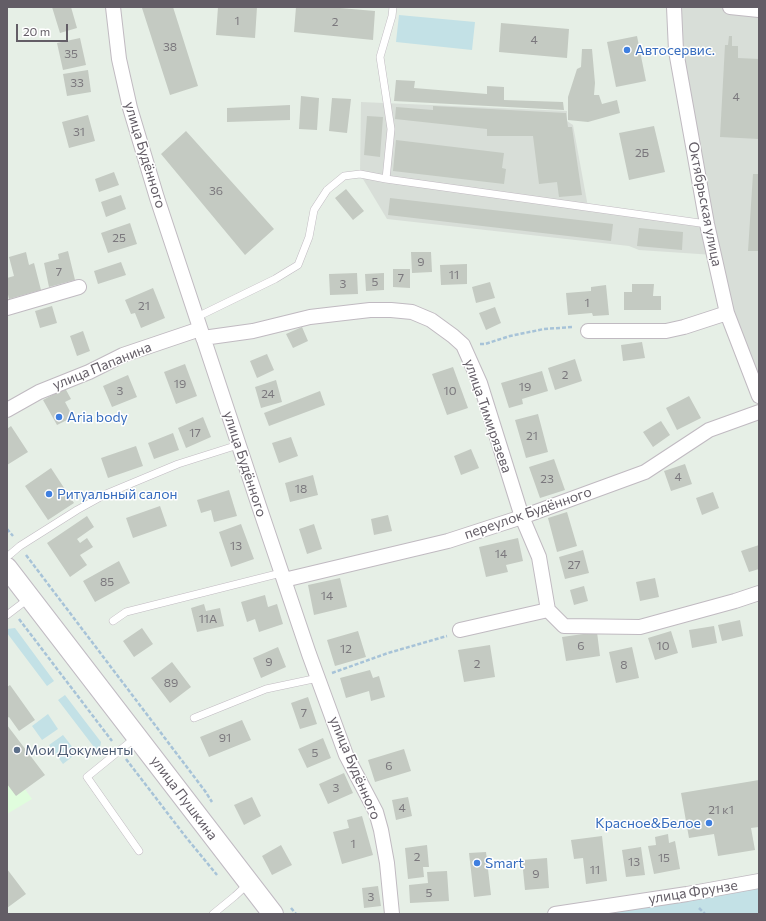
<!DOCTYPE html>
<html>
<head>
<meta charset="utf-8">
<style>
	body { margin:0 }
	#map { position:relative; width:766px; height:921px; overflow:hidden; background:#e6efe6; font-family:Commissioner,sans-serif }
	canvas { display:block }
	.frame { position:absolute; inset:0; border:8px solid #635d66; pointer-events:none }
	.scale { position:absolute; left:16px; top:24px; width:52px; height:18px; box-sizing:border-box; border:2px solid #635d66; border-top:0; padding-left:5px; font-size:12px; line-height:14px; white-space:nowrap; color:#635d66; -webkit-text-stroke:3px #fff; paint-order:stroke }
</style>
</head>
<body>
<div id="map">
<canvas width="766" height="921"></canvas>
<div class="frame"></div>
<div class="scale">20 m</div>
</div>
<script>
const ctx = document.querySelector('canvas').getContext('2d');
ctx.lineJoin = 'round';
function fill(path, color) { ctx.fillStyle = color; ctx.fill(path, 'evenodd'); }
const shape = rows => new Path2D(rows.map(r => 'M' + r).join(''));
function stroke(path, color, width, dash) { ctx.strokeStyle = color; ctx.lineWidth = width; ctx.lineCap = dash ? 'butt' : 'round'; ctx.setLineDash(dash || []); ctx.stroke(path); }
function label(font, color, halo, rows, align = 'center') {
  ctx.font = font + ' Commissioner,sans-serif'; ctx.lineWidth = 3; ctx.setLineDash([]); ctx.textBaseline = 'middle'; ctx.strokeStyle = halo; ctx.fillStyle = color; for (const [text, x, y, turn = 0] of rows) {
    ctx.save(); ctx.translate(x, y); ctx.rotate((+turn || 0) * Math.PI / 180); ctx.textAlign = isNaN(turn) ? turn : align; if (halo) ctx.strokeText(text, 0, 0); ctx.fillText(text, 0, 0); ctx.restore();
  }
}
const commercial = shape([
	[7,764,32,799,7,814]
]);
const industrial = shape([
	[674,7,730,7,759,10,759,396,714,255,639,250,629,246,387,219,360,174,361,102,567,111,567,121,573,125,588,207,706,224]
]);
const green = shape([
	[399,15,475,22,472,50,396,42],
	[15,628,54,681,47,686,7,633,7,629],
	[65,695,101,742,100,748,97,751,58,700],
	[48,714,58,729,42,740,32,726],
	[63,735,77,753,63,764,49,745],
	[759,884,759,914,575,914]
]);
const building = shape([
	[52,7,71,7,77,28,60,33],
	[145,7,173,7,198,86,170,95,142,8],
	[218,7,257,7,255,38,216,35],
	[296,7,328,7,375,11,373,40,294,32],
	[501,23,569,29,567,58,499,52],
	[637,36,646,81,616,87,607,42],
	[729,36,732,36,732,46,738,46,738,58,759,59,759,139,720,137,725,45,728,45],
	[80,38,86,65,63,70,57,43],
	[582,49,592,49,595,83,594,95,599,95,602,104,617,100,620,113,588,122,568,120,568,97,577,69,581,67],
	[88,70,91,92,67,96,63,74],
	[396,80,415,81,414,88,487,94,487,86,504,87,504,100,563,102,564,110,394,101],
	[301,96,319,98,317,130,299,129],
	[332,98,351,99,347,133,329,131],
	[290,105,290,120,227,122,227,108],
	[433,106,566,113,568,127,572,127,582,195,559,197,557,182,539,184,533,136,487,136,487,129,395,119,396,107,433,110],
	[88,115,95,141,69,148,62,122],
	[367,116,383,117,380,157,364,155],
	[654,126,665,172,629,180,619,133],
	[186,131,274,229,245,255,161,154],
	[396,140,504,153,502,168,506,169,504,184,393,171],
	[114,172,119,185,99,192,95,179],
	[753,174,759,174,759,251,748,251],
	[346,189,364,211,353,220,335,198],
	[121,195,126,209,106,217,101,202],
	[390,198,613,224,611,241,388,215],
	[130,223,137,244,108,253,101,233],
	[639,228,683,232,682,250,637,246],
	[68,251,75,280,49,287,44,263,59,259,58,254],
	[26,252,29,265,34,263,41,290,9,299,7,290,7,278,14,276,9,257],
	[411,252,431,252,432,272,412,273],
	[121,262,126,275,98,284,94,271],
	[467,264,467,284,441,285,440,265],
	[393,269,410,269,410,288,393,287],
	[357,273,358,294,330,295,329,274],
	[384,273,384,290,366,291,365,274],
	[490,282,495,298,476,303,472,287],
	[632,284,654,284,653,296,661,296,661,310,624,310,624,292,632,292],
	[606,285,609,315,593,316,592,313,568,315,566,293,591,291,591,287],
	[153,288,165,318,141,328,135,313,131,314,125,300],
	[52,306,57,323,40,328,35,311],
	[495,307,501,323,486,330,479,313],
	[302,327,308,341,293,348,286,334],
	[83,331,90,351,77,356,70,336],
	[642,342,645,358,623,361,621,345],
	[267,354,274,370,257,378,250,361],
	[575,359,582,381,555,390,548,368],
	[185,364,197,396,176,404,164,372],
	[453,367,468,408,447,415,432,374],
	[542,371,548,391,522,399,523,404,509,408,501,383],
	[128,375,137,397,112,407,103,386],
	[276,380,282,402,261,408,255,387],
	[65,388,71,399,65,402,73,417,57,425,43,400],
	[320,391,325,405,269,426,264,413],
	[689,396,701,418,677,430,666,408],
	[538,414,548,452,526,458,515,420],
	[203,417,211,437,186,448,178,428],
	[661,421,670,435,653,447,643,432],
	[11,426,28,452,7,465,7,429],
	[173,433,179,450,154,459,148,443],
	[291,437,298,456,279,463,272,443],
	[136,446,143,466,108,478,101,458],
	[471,449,479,468,461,475,454,456],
	[554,459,565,490,540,498,529,467],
	[685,464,692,484,671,491,664,471],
	[51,468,74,503,48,520,25,486],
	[313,475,318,495,290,502,285,483],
	[229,490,237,516,214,522,211,510,201,513,197,500],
	[713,492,719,508,702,515,696,498],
	[160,506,167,526,133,538,126,518],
	[567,512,577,546,557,552,548,518],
	[388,515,392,531,374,535,371,519],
	[87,516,94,527,77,539,80,543,87,538,93,547,80,555,87,565,70,577,47,543],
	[241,524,254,559,231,567,219,532],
	[314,524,322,549,307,554,299,529],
	[518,538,523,561,506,565,508,572,486,577,479,547],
	[759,545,759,569,749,572,741,551],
	[583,550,589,573,565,579,559,557],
	[119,561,130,583,95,602,83,581],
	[340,578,347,607,314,615,308,585],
	[655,578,659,597,640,601,636,582],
	[584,586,588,601,574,605,570,590],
	[265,595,268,607,277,604,283,624,259,632,255,619,247,622,241,602],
	[204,604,206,611,220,608,224,626,197,632,191,608],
	[740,620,743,636,722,641,718,625],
	[714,626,717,643,692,648,689,630],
	[142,628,153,644,134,657,123,641],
	[358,631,366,657,335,666,327,640],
	[671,631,678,653,655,660,648,638],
	[597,632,600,656,566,661,562,637],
	[490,645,495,677,464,682,458,650],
	[278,647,286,667,261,678,253,658],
	[632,647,639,678,616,683,609,652],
	[172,662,191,687,170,703,151,678],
	[370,670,373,678,379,676,385,697,371,701,369,691,346,698,340,678],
	[10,685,35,720,19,731,9,717,7,718,7,687],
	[308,697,317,724,300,729,291,703],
	[242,720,251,740,209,757,200,737],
	[7,725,45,775,16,796,7,784],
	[323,738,331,758,307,768,298,749],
	[404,749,411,771,375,782,368,760],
	[344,773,353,793,328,804,319,784],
	[759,780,759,827,751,828,755,850,718,856,714,834,689,838,681,793],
	[252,797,261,816,244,825,234,805],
	[408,797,412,816,396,820,392,800],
	[362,816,373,855,342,864,333,832,349,828,347,820],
	[668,834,669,843,675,841,680,869,654,874,648,846,656,845,655,837],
	[602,836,607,881,586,884,583,858,574,859,571,840],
	[281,845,292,865,272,875,262,856],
	[427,845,429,867,423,867,424,877,408,879,405,848],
	[641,847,645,875,626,877,622,850],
	[486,852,491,895,474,897,469,853],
	[547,858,549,888,525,890,522,860],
	[7,869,26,894,7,908],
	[447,871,449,901,410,903,409,885,428,883,427,872],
	[378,886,381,906,364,908,362,888]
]);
const path = shape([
	[480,344,485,344,510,336,544,329,573,327],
	[7,529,13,536],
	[26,555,205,791,212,802],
	[19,619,112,741],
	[332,673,388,653,447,636],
	[126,759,185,836,217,875],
	[291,908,296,914],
	[699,908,705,914]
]);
const lane = shape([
	[386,179,391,129,380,57,392,16,393,7],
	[197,317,275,279,298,265,309,237,314,210,327,190,344,176,360,174,386,179,707,224],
	[7,557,20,546,77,510,106,494,178,464,238,445],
	[7,615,28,599],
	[113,621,126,612,281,573],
	[194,718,266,689,318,678],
	[135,738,87,777,139,851],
	[213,914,235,896,249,883]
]);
const street = shape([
	[113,7,119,59,130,108,157,198,259,506,309,654,346,755,376,812,381,830,387,863,392,914],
	[674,7,676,51,707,224,727,313,759,396],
	[730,7,759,10],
	[7,308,79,287],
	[588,331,666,331,684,327,727,313],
	[203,338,253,331,310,317,370,310,391,310,412,312,431,320,453,336,463,345,480,383,522,517,539,557,548,610],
	[7,410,39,392,89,372,123,355,200,329],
	[284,580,448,541,522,517,645,472,709,430,759,412],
	[548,610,564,626,640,627,735,601,759,593],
	[460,630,548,610],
	[555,914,687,894,759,881]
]);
const secondary = shape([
	[7,568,273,914]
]);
const markers = [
	[627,50,4,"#3f7fe0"],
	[59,417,4,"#3f7fe0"],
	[49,494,4,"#3f7fe0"],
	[17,750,4,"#5c6f8a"],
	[709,823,4,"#3f7fe0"],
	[477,863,4,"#3f7fe0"]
];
const numberNames = [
	["1",237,21],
	["2",335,22],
	["4",534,40],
	["38",170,47],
	["35",71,54],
	["33",77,83],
	["4",736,97],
	["31",79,132],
	["2Б",642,153],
	["36",216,191],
	["25",119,238],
	["9",421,262],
	["7",59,272],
	["11",454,275],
	["7",401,278],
	["5",375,282],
	["3",343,284],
	["1",587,303],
	["21",144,306],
	["2",565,375],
	["19",180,384],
	["19",525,387],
	["3",120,391],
	["10",450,391],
	["24",268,394],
	["17",195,433],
	["21",532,436],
	["4",678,477],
	["23",547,479],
	["18",301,489],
	["13",236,546],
	["14",501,554],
	["27",574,565],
	["85",107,582],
	["14",327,596],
	["11А",208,619],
	["6",581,646],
	["10",663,646],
	["12",346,649],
	["9",269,662],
	["2",477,664],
	["8",624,665],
	["89",171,683],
	["7",304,713],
	["91",225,738],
	["5",315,753],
	["6",389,766],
	["3",336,788],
	["4",402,808],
	["21 к1",721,810],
	["1",353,844],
	["2",417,857],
	["15",664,858],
	["13",634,862],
	["11",595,870],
	["9",536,874],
	["5",429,893],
	["3",371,897]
];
const shopNames = [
	["Автосервис.",635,50],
	["Aria body",67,417],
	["Ритуальный салон",57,494],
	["Красное&Белое",701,823,"right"],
	["Smart",485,863]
];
const streetNames = [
	["улица Будённого",145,155,73],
	["Октябрьская улица",705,204,79],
	["улица Папанина",102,366,-22],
	["улица Тимирязева",488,416,71],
	["улица Будённого",245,464,72],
	["переулок Будённого",528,513,-19],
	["улица Будённого",355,768,67],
	["улица Пушкина",184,798,53],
	["улица Фрунзе",693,892,-9]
];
const serviceNames = [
	["Мои Документы",25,750]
];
fill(commercial, '#e0fddd');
fill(industrial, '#d8ded8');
fill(green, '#c3e1e6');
fill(building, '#c4cac2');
stroke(lane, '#c0bac1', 8);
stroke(street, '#c0bac1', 16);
stroke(secondary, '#c1bbc3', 22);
stroke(path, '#a7c3d8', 2.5, [4, 2]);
stroke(lane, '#fff', 7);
stroke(street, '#fff', 14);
stroke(secondary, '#fff', 20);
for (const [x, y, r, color] of markers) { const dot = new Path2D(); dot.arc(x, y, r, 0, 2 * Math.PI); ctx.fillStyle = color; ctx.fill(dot); stroke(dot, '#fff', 1.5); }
label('12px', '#7b787d', null, numberNames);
label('14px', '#366cbe', '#fff', shopNames, 'left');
label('14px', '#635d66', '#fff', streetNames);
label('14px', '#4e5e75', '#fff', serviceNames, 'left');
</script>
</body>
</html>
